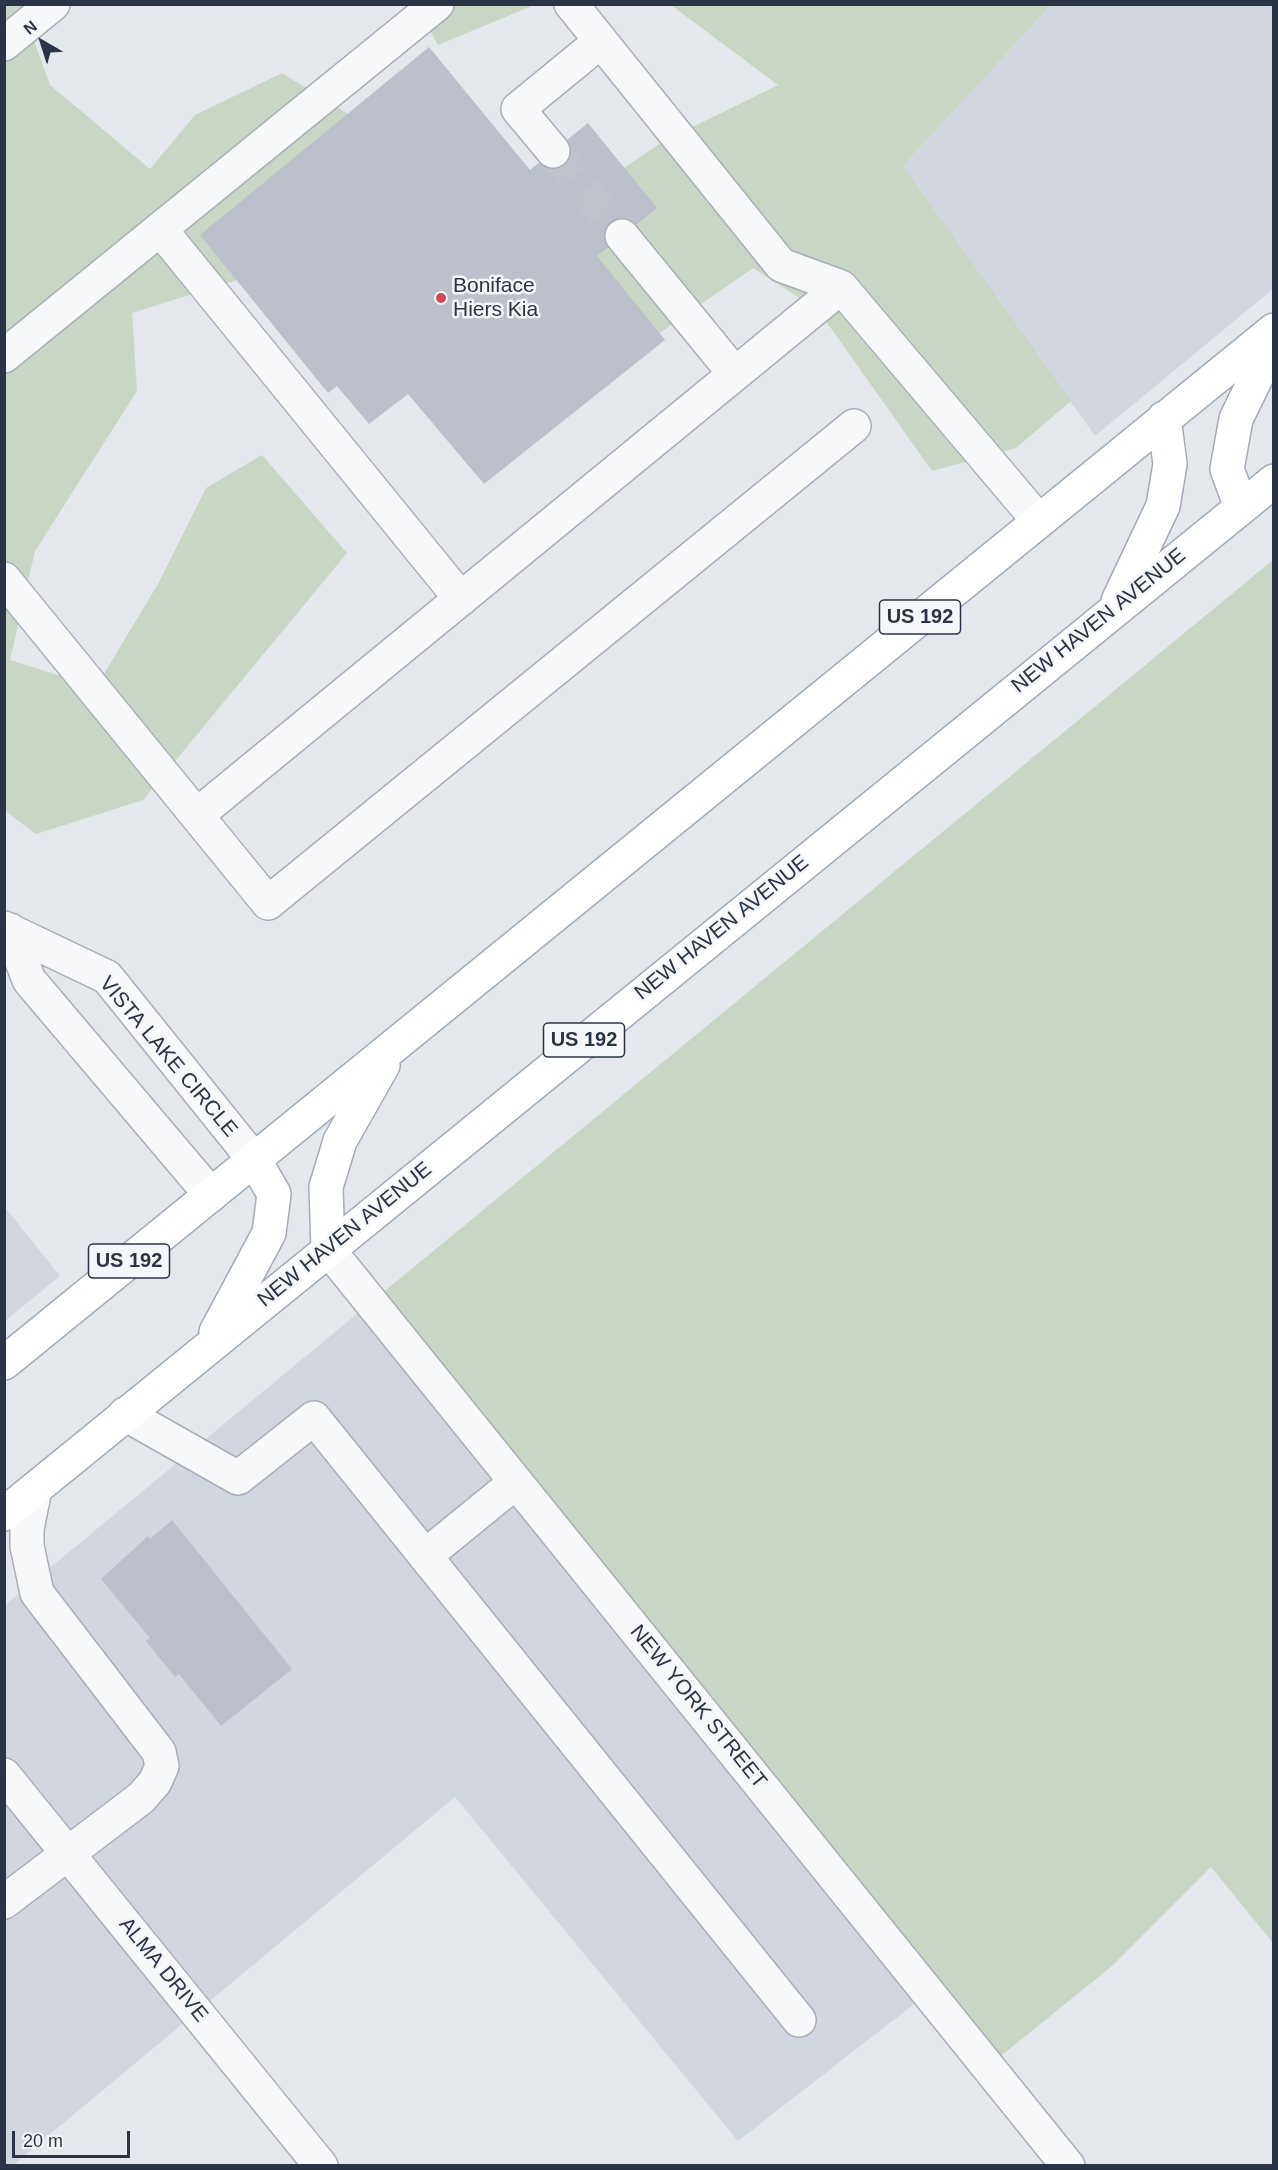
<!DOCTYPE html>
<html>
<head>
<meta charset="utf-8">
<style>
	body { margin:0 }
	#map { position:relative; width:1278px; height:2170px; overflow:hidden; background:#e4e7ec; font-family:Helvetica,sans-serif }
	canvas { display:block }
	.frame { position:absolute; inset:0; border:6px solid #2b3445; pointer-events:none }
	.north { position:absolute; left:12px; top:12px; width:60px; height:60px; -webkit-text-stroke:4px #f4f6f9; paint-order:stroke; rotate:321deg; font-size:16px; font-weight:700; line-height:24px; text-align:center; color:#2b3445 }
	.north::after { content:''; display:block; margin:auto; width:21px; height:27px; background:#2b3445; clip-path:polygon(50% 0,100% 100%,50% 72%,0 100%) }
	.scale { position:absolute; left:12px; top:2131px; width:118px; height:27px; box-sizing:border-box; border:3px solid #2b3445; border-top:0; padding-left:8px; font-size:18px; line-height:21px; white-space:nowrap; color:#2b3445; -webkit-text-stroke:4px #f4f6f9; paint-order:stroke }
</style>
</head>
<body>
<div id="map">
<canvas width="1278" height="2170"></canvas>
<div class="frame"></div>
<div class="north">N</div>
<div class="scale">20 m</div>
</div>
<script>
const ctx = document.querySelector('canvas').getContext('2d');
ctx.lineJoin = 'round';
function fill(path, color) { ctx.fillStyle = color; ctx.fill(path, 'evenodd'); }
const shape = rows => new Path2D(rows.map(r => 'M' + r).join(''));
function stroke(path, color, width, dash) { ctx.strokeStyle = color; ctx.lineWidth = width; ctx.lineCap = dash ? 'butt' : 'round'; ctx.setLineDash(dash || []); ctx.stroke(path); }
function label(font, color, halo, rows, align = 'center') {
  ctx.font = font + ' Helvetica,sans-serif'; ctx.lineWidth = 5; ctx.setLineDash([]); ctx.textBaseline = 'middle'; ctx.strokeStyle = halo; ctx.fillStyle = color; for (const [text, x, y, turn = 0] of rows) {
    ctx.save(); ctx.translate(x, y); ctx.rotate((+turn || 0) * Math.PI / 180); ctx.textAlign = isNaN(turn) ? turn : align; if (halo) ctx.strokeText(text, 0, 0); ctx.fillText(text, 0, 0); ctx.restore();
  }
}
const built = shape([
	[1051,5,1273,5,1273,289,1095,436,903,166],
	[4,1206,60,1276,5,1321,4,1321],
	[375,1299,932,1990,738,2141,455,1797,13,2165,5,2166,5,1605]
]);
const green = shape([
	[4,5,21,5,50,85,150,169,195,115,282,73,416,156,281,266,132,313,137,391,35,551,10,660,96,687,158,584,206,488,262,455,347,553,143,800,36,834,4,810],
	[415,5,534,5,438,45],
	[671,5,1051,5,903,166,1071,401,1016,448,932,471,818,310,753,268,654,337,599,300,573,203,662,142,778,85],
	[1273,560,1273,1943,1211,1867,1112,1966,991,2064,375,1299]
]);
const building = shape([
	[429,47,530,170,588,123,657,208,597,256,665,340,484,484,408,394,369,424,337,386,328,393,200,235],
	[172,1520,292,1669,221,1726,179,1674,175,1677,146,1641,150,1638,101,1579,148,1536,150,1539]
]);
const minorTunnel = shape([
	[553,151,622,236]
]);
const minor = shape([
	[571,4,781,265,841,287,1038,520],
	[4,44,53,4],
	[553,151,518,109,601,41],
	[160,229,461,599],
	[622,236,735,374],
	[4,356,437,4],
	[4,579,268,903,854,426],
	[197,815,841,287],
	[4,928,107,977,255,1161],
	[10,930,29,980,211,1195],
	[328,1249,1068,2166],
	[125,1414,238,1478,314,1418,799,2020],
	[425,1556,516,1482],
	[4,1775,321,2166],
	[4,1902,141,1798,155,1782,162,1766,159,1752,37,1593,27,1546,27,1529,35,1489]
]);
const major = shape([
	[1241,507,1227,469,1236,419,1274,341],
	[1118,601,1163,506,1170,464,1164,418],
	[328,1249,326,1187,340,1141,383,1065],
	[216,1332,269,1233,274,1194,255,1161],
	[4,1363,1274,330],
	[4,1514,1274,481]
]);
const markers = [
	[441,298,6,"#d1495b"]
];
const shields = [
	[920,617,81],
	[584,1040,81],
	[129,1261,81]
];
const shieldNames = [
	["US 192",920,617],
	["US 192",584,1040],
	["US 192",129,1261]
];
const poiNames = [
	["Boniface",453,286],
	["Hiers Kia",453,310]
];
const streetNames = [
	["NEW HAVEN AVENUE",1099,621,-39],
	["NEW HAVEN AVENUE",722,928,-39],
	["VISTA LAKE CIRCLE",168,1057,50],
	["NEW HAVEN AVENUE",345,1235,-39],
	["NEW YORK STREET",698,1707,51],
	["ALMA DRIVE",163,1970,51]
];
fill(built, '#d2d6de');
fill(green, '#c9d6c5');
fill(building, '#bbc0ca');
stroke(minorTunnel, '#bfc3cb', 33, [33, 16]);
stroke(minor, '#a9aeb7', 36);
stroke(major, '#a3abb8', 36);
stroke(minor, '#f7f8fa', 33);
stroke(major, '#fff', 33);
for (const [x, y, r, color] of markers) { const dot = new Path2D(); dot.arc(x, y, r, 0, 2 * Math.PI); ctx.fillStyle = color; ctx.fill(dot); stroke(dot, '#f4f6f9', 2); }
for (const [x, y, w] of shields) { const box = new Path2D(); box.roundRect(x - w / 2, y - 17, w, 34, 4.5); ctx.fillStyle = '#f4f6f9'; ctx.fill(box); stroke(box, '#2b3445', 1.5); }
label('bold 20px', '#2b3445', null, shieldNames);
label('21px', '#2b3445', '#f4f6f9', poiNames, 'left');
label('21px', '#2b3445', '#f4f6f9', streetNames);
</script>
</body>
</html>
